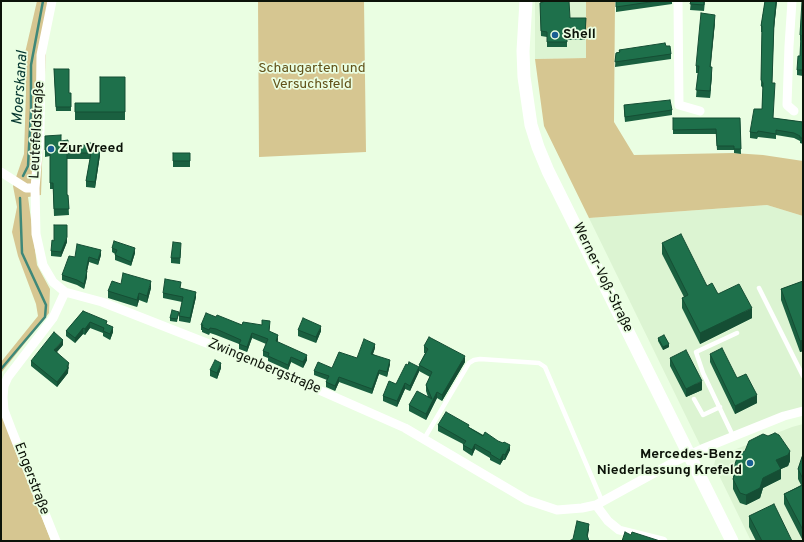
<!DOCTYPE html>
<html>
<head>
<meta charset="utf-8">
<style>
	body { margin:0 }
	#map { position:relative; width:804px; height:542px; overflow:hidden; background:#eafee2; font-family:Overpass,sans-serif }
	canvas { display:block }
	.frame { position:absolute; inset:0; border:2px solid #0c1309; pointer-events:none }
</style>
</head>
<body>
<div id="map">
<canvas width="804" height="542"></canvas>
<div class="frame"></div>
</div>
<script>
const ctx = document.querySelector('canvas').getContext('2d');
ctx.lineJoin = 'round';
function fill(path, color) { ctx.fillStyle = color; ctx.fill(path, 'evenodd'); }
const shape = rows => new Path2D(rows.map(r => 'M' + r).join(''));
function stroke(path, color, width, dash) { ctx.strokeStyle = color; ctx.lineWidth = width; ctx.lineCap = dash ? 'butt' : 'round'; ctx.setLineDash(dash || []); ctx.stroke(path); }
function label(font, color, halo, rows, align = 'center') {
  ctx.font = font + ' Overpass,sans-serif'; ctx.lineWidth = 3.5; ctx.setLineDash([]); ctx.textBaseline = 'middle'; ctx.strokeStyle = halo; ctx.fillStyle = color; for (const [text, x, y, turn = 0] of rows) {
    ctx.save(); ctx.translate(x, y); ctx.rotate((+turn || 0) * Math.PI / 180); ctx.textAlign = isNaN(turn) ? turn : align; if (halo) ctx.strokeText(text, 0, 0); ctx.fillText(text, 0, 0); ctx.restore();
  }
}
const built = shape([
	[535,1,586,1,586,58,535,59],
	[767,205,803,216,803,411,702,449,589,218],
	[803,424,803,541,751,541,714,465,716,457,792,427]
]);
const green = shape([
	[37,1,56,1,46,45,41,195,28,197,37,265,50,289,49,313,1,373,1,362,38,316,36,304,18,256,12,232,17,207,13,186,24,154,26,92,25,53],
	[258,1,364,1,366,152,259,157],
	[586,1,615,1,614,122,634,155,733,153,763,155,803,161,803,216,767,205,589,218,544,126,535,59,586,58],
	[1,413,51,541,1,541]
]);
const stream = shape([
	[23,176,28,166,31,110,31,65,43,1],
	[1,369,45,317,46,305,22,253,20,198]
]);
const service = shape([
	[759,288,803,376],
	[694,399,703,415,720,407],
	[733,436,703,373,696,352,737,333],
	[424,439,469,363,474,360,480,359,539,363,545,367,602,501]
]);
const minor = shape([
	[52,1,41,55,40,131,35,188,36,234,43,265,53,282,65,292,102,302,260,364,405,428,527,500,557,510,582,508,596,505,676,461,702,449,784,416,803,411],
	[678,1,679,105,700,111],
	[792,1,789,46,787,105,794,111],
	[1,172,26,188,35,188],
	[596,505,608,521,619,530,663,541],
	[56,541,12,431,4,410,3,397,4,386,8,377,53,318,65,292]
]);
const secondary = shape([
	[526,1,523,51,524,77,531,125,538,147,548,171,732,541]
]);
const wall = shape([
	[616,1,672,1,672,4,616,12],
	[691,1,705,1,704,11,690,10],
	[765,1,777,1,774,28,772,83,773,118,803,122,803,144,800,143,800,141,794,138,776,135,776,139,758,137,757,139,750,138,750,132,762,109,763,88,761,86,762,32,761,32,761,26],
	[803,1,803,76,797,75,797,70,800,56,801,41,800,40,800,35],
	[540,3,570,18,586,18,585,40,567,40,567,47,547,47,547,37,541,36],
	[715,22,710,67,712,74,710,98,696,97,698,73,696,73,696,66],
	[666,46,671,54,671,59,615,67,616,53,619,52,619,50],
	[54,69,69,93,71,93,71,111,56,111],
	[125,77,125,120,75,120,75,103,100,103],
	[624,105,672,110,672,115,625,122,624,111],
	[673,118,740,118,741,154,734,153,734,150,717,150,716,134,673,134],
	[45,136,61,141,68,146,94,149,100,155,95,188,86,187,86,181,90,159,67,159,67,195,68,195,69,215,54,216,53,189,50,189,50,156,45,157],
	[173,153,190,153,190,167,173,167],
	[54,241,67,242,61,257,51,256,51,251],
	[662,243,707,286,718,294,752,318,700,344,682,308,682,298,684,297,662,254],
	[112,248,135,253,131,266,115,260,115,254,112,252],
	[181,249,180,264,171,263,171,258],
	[101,255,98,265,89,262,87,271,87,277,84,289,77,285,62,280,62,275,75,257],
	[803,281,803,351,800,352,781,300,781,289],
	[121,284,151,288,147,303,139,300,137,307,108,298,108,291],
	[181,288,196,297,190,323,179,321,179,316,182,302,163,298,163,293],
	[83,311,107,325,113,332,110,340,103,336,103,333,90,328,85,335,83,334,75,343,66,336,66,331],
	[179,312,177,322,170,321,170,318],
	[216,317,242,325,270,326,269,331,278,340,277,342,307,360,303,368,291,362,288,370,268,361,268,358,263,356,263,351,266,344,252,338,247,352,239,349,239,344,216,335,210,333,209,335,202,332,202,330,201,330,201,325],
	[298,330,321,331,316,343,298,336],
	[658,338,669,347,663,350,658,341],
	[63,345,57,352,69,368,68,369,68,373,57,387,31,366,31,361],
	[424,346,465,362,442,401,437,398,426,420,409,411,409,405,428,397,426,391,426,385,430,377,419,371,410,391,405,389,397,407,383,401,383,396,396,384,419,367,419,365,425,353,424,353],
	[375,348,373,354,390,364,387,377,379,374,372,394,339,382,335,391,326,387,326,382,327,380,314,375,314,371,332,368,357,358],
	[710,354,737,378,757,403,735,414,710,362],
	[670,358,702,390,686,397,670,366],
	[221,368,217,379,210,376,210,370],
	[438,425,469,427,510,450,505,460,503,460,500,465,490,460,490,458,475,449,472,456,463,450,463,444,438,431],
	[745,451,790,461,788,466,781,469,781,479,763,488,760,498,746,505,740,503,733,489,733,470],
	[803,457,803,541,784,504,784,494,801,485,798,479,798,469],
	[749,516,792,541,756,541,749,527]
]);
const shadedWall = shape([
	[776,1,777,1,774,28,774,22],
	[715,15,715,22,710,74,710,67],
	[712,67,712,74,710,98,710,91],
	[100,149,100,155,95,188,95,182],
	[67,237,67,242,61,257,61,252],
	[135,248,135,253,131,266,131,262],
	[101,250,101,255,98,265,98,260],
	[89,257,89,262,86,276,86,271],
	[87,271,87,277,84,289,84,284],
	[151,281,151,288,147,303,147,296],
	[196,292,196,297,190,323,190,318],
	[139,293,139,300,137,307,137,300],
	[752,308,752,318,700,344,700,333],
	[90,322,90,328,85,335,85,329],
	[321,326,321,331,316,343,316,337],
	[113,327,113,332,110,340,110,334],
	[83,328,83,334,75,343,75,338],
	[252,333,252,338,247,352,247,347],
	[278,335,278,340,276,346,276,341],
	[63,340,63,345,54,355,54,350],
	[803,340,803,351,800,352,800,341],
	[375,344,375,348,371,359,371,354],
	[669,344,669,347,663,350,663,347],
	[307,355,307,360,303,368,303,362],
	[465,356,465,362,442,401,442,395],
	[291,357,291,362,288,370,288,365],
	[390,360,390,364,387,377,387,372],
	[69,363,68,373,57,387,57,382],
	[221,363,221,368,217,379,217,373],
	[419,367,419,372,410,391,410,386],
	[379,370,379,374,372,394,372,389],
	[339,377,339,382,335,391,335,386],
	[702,381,702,390,686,397,686,389],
	[405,383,405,389,397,407,397,401],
	[437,392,437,398,426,420,426,414],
	[757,395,757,403,735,414,735,406],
	[475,444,475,449,472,456,472,450],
	[510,445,510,450,505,460,505,455],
	[790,451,790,461,788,466,776,471,776,460],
	[503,454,503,460,500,465,500,460],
	[781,469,781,479,763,488,760,498,746,505,746,495,763,478],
	[589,524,589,530,587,540,587,535]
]);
const building = shape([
	[545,1,569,1,570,18,586,18,585,36,567,36,567,42,547,42,547,32,541,31,540,3,545,1],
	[616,1,657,1,616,7,616,1],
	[691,1,704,1,704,5,690,4,691,1],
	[765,1,776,1,774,22,772,83,775,83,773,118,803,122,803,138,800,138,800,136,794,133,776,130,776,134,758,131,757,133,750,132,754,109,762,109,763,83,761,80,762,26,761,26,765,1],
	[802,1,803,1,803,70,797,70,798,56,800,56,801,35,800,35,802,1],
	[701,13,715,15,710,67,712,67,710,91,696,90,699,66,696,66,701,13],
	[665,43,666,46,670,46,671,54,615,62,616,53,620,52,619,50,665,43],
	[54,69,69,69,69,93,71,93,71,107,56,107,54,69],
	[100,77,125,77,125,112,75,112,75,103,100,103,100,77],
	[670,100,672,110,625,117,624,105,670,100],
	[673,118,740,118,741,149,734,149,734,146,717,146,716,129,673,130,673,118],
	[61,135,61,141,68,140,68,146,86,145,86,143,94,143,94,149,100,149,95,182,86,181,91,153,67,153,67,195,68,195,69,209,54,209,53,183,50,183,50,150,45,150,45,136,61,135],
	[173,153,190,153,190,161,173,161,173,153],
	[54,225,67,225,67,237,61,252,51,251,52,240,54,241,54,225],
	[681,234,707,286,712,283,718,294,739,284,752,308,700,333,682,298,688,295,662,243,681,234],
	[114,241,135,248,131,262,115,255,117,250,112,248,114,241],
	[173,242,181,243,180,258,171,258,173,242],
	[77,244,101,250,98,260,89,257,86,271,87,271,84,284,77,280,62,275,69,256,75,257,77,244],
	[123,273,151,281,147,296,139,293,137,300,108,291,112,281,121,284,123,273],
	[165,279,181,282,180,288,196,292,190,318,179,316,183,297,163,293,165,279],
	[803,281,803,340,800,341,781,289,803,281],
	[172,310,179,312,177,319,170,318,172,310],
	[83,311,107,321,106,324,113,327,110,334,103,331,104,328,90,322,85,329,83,328,75,338,66,331,83,311],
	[206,313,216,317,217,315,242,325,243,322,262,325,262,320,270,321,269,331,278,335,276,341,307,355,303,362,291,357,288,365,268,356,269,353,263,351,268,339,252,333,247,347,239,344,241,340,216,329,210,328,209,330,202,327,203,325,201,325,206,313],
	[303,318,321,326,316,337,298,330,303,318],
	[54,332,63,340,54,350,69,363,67,366,68,368,57,382,31,361,54,332],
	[664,335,669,344,663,347,658,338,664,335],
	[429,337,465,356,442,395,437,392,426,414,409,405,417,391,432,399,426,385,432,372,419,365,428,349,424,346,429,337],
	[364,339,375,344,371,354,390,360,387,372,379,370,372,389,339,377,335,386,326,382,329,376,314,371,318,362,332,368,339,352,357,358,364,339],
	[722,348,737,378,746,374,757,395,735,406,710,354,722,348],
	[686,350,702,381,686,389,670,358,686,350],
	[215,360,221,363,217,373,210,370,215,360],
	[409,362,419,367,410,386,405,383,397,401,383,396,389,381,396,384,406,364,408,365,409,362],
	[446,412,469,425,468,427,483,436,485,432,498,441,503,443,504,442,510,445,505,455,503,454,500,460,490,454,491,453,475,444,472,450,463,445,466,441,438,425,446,412],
	[775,433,779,435,790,451,788,455,776,460,781,469,763,478,760,488,746,495,740,493,733,479,735,474,733,470,738,455,745,451,749,441,763,434,768,436,775,433],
	[802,457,803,457,803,479,798,469,802,457],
	[803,485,803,530,784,494,803,485],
	[774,504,792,541,762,541,749,516,774,504],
	[577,521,589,524,587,535,589,541,569,541,573,539,577,521],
	[625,532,631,535,632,532,660,541,622,541,625,532]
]);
const markers = [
	[555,35,4,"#1a5e93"],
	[51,149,4,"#1a5e93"],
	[750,463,4,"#1a5e93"]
];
const poiNames = [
	["Shell",563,35],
	["Zur Vreed",59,149],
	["Mercedes-Benz",742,455,"right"],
	["Niederlassung Krefeld",742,471,"right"]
];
const parkNames = [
	["Schaugarten und",312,69],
	["Versuchsfeld",312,85]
];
const streetNames = [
	["Leutefeldstraße",38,130,-87],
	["Werner-Voß-Straße",602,278,64],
	["Zwingenbergstraße",264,367,23],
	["Engerstraße",31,479,69]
];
const waterNames = [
	["Moerskanal",21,88,-86]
];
fill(built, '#dcf4d2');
fill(green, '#d6c691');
stroke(stream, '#3f8879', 2.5);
stroke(service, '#fff', 4.5);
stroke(minor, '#fff', 9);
stroke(secondary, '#fff', 13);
fill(wall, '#1a6040');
fill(shadedWall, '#154e34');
fill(building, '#1e704b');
stroke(building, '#154e34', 1);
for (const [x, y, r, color] of markers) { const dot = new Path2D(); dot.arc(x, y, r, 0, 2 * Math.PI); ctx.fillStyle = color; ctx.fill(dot); stroke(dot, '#eafee2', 1.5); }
label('bold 14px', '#0c1309', '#eafee2', poiNames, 'left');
label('14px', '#615118', '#eafee2', parkNames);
label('14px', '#0c1309', '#eafee2', streetNames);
label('italic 15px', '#053730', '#eafee2', waterNames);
</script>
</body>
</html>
